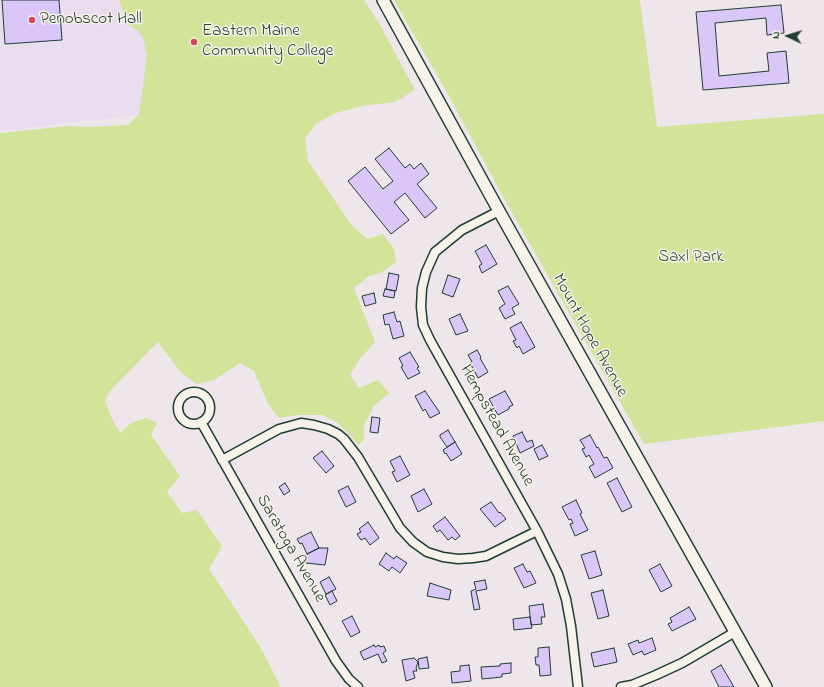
<!DOCTYPE html>
<html>
<head>
<meta charset="utf-8">
<style>
	body { margin:0 }
	#map { position:relative; width:824px; height:687px; overflow:hidden; background:#efe6ec; font-family:"Indie Flower",sans-serif }
	canvas { display:block }
	.north { position:absolute; left:768px; top:16px; width:40px; height:40px; -webkit-text-stroke:3px #f7f3e8; paint-order:stroke; rotate:274deg; font-size:11px; font-weight:700; line-height:16px; text-align:center; color:#1f3d34 }
	.north::after { content:''; display:block; margin:auto; width:14px; height:18px; background:#1f3d34; clip-path:polygon(50% 0,100% 100%,50% 72%,0 100%) }
</style>
</head>
<body>
<div id="map">
<canvas width="824" height="687"></canvas>
<div class="north">N</div>
</div>
<script>
const ctx = document.querySelector('canvas').getContext('2d');
ctx.lineJoin = 'round';
function fill(path, color) { ctx.fillStyle = color; ctx.fill(path, 'evenodd'); }
const shape = rows => new Path2D(rows.map(r => 'M' + r).join(''));
function stroke(path, color, width, dash) { ctx.strokeStyle = color; ctx.lineWidth = width; ctx.lineCap = dash ? 'butt' : 'round'; ctx.setLineDash(dash || []); ctx.stroke(path); }
function label(font, color, halo, rows, align = 'center') {
  ctx.font = font + ' "Indie Flower",sans-serif'; ctx.lineWidth = 3; ctx.setLineDash([]); ctx.textBaseline = 'middle'; ctx.strokeStyle = halo; ctx.fillStyle = color; for (const [text, x, y, turn = 0] of rows) {
    ctx.save(); ctx.translate(x, y); ctx.rotate((+turn || 0) * Math.PI / 180); ctx.textAlign = isNaN(turn) ? turn : align; if (halo) ctx.strokeText(text, 0, 0); ctx.fillText(text, 0, 0); ctx.restore();
  }
}
const built = shape([
	[0,0,365,0,412,83,0,131]
]);
const green = shape([
	[119,0,364,0,380,25,415,90,395,102,362,106,336,113,316,124,305,138,308,161,350,223,367,239,383,234,394,249,396,262,381,273,369,276,354,288,375,342,360,359,350,375,359,388,378,380,389,393,374,406,364,425,364,439,359,445,338,423,322,415,298,415,279,418,268,404,254,371,240,363,214,380,197,384,181,373,158,342,110,391,105,401,113,421,120,433,131,423,146,418,157,423,151,435,180,476,167,492,182,513,197,510,222,546,209,569,261,648,276,677,280,687,0,687,0,133,69,126,91,127,128,125,139,114,147,55,143,38,137,30,127,24],
	[394,0,640,0,657,127,824,114,824,421,644,444,502,195,444,87]
]);
const building = shape([
	[2,0,59,0,62,40,5,44,2,0],
	[781,5,784,33,767,35,766,18,715,23,719,76,769,71,767,53,786,51,789,83,703,90,696,12,781,5],
	[389,148,405,168,410,164,414,169,421,163,429,174,417,184,437,208,425,218,405,193,394,202,409,220,391,234,348,181,365,167,383,189,393,181,375,159,389,148],
	[486,245,497,264,482,273,479,266,482,264,475,251,486,245],
	[389,273,399,275,396,291,386,289,389,273],
	[448,275,460,279,453,297,442,293,448,275],
	[508,286,519,304,512,308,515,314,505,319,499,308,505,304,498,291,508,286],
	[385,289,395,291,394,298,383,296,385,289],
	[374,293,376,303,365,306,362,296,374,293],
	[394,312,397,322,400,321,404,336,393,339,389,324,385,325,383,315,394,312],
	[460,314,468,331,456,335,449,319,460,314],
	[521,322,535,347,523,354,519,346,517,348,513,341,516,340,510,328,521,322],
	[477,350,481,357,480,358,488,372,478,378,470,363,472,362,468,355,477,350],
	[410,352,419,367,417,368,420,373,408,379,401,367,403,366,399,358,410,352],
	[425,391,440,413,430,418,425,409,423,411,415,396,425,391],
	[505,391,513,405,509,407,509,409,498,415,489,399,505,391],
	[372,417,380,418,378,433,370,432,372,417],
	[448,430,455,442,447,447,440,437,440,435,448,430],
	[522,432,527,442,532,440,534,446,520,453,513,436,522,432],
	[590,435,597,448,598,447,604,458,607,457,613,468,595,478,589,467,594,464,589,455,586,457,582,449,585,448,580,440,590,435],
	[455,442,462,454,451,461,446,453,445,454,443,450,455,442],
	[542,445,548,456,539,460,534,449,542,445],
	[322,451,334,466,326,473,313,458,322,451],
	[400,456,410,475,397,482,392,472,395,471,390,461,400,456],
	[617,478,632,507,622,512,607,483,617,478],
	[285,483,290,491,284,495,279,487,285,483],
	[348,486,356,502,346,507,338,491,348,486],
	[424,489,432,504,418,512,411,496,424,489],
	[576,500,582,513,580,514,588,530,575,536,570,524,573,523,571,519,569,520,562,507,576,500],
	[491,502,499,513,500,512,506,519,495,527,480,509,491,502],
	[445,517,460,536,455,540,452,537,448,540,440,530,437,532,433,526,445,517],
	[368,522,379,538,370,545,365,538,361,540,357,534,361,532,359,529,368,522],
	[311,532,319,548,307,554,302,543,300,544,297,539,311,532],
	[319,548,328,548,325,565,306,563,307,554,319,548],
	[595,551,602,575,589,579,581,555,595,551],
	[386,553,394,559,396,556,407,563,400,573,392,567,389,571,379,564,386,553],
	[523,564,527,572,530,571,536,583,524,588,514,568,523,564],
	[660,564,672,586,661,592,649,570,660,564],
	[329,577,336,589,326,594,320,582,329,577],
	[485,580,487,589,476,591,480,609,474,610,471,591,476,589,474,582,485,580],
	[430,583,451,590,449,600,427,596,430,583],
	[603,590,609,616,598,619,591,593,603,590],
	[332,591,337,601,330,605,325,595,332,591],
	[543,604,545,617,541,617,542,624,531,625,529,606,543,604],
	[689,607,696,619,672,631,668,624,672,622,670,618,689,607],
	[352,616,360,632,351,637,342,621,352,616],
	[530,617,532,628,514,630,513,619,530,617],
	[652,638,656,650,644,655,642,651,633,655,628,644,638,640,639,643,652,638],
	[374,645,375,647,379,645,380,647,384,646,386,651,383,653,387,661,382,663,378,654,364,660,360,652,374,645],
	[549,647,551,675,540,676,539,665,536,665,535,657,538,657,538,648,549,647],
	[614,648,617,662,594,667,591,653,614,648],
	[427,657,429,668,419,669,418,659,427,657],
	[414,658,418,662,416,668,417,671,413,671,415,678,406,681,402,660,414,658],
	[511,663,511,673,502,674,502,677,482,679,481,667,500,666,500,664,511,663],
	[469,665,471,681,452,683,451,672,460,671,460,666,469,665],
	[721,665,734,687,719,687,711,671,721,665]
]);
const minor = shape([
	[499,211,462,230,435,252,426,272,422,288,421,307,423,325,430,340,537,531,558,574,566,599,571,626,578,687],
	'178 408a16 16 0 1 1 32 0a16 16 0 1 1-32 0Z',
	[201,422,336,661,349,679,358,687],
	[222,460,279,429,301,423,314,425,328,429,338,434,344,439,358,457,400,528,413,542,427,552,443,557,458,559,473,558,486,556,537,531],
	[621,687,632,685,656,675,682,663,735,632]
]);
const tertiary = shape([
	[383,0,499,211,766,687]
]);
const markers = [
	[32,20,4,"#d1495b"],
	[194,42,4,"#d1495b"]
];
const poiNames = [
	["Penobscot Hall",40,20],
	["Eastern Maine",202,32],
	["Community College",202,52]
];
const parkNames = [
	["Saxl Park",691,258]
];
const streetNames = [
	["Mount Hope Avenue",589,336,61],
	["Hempstead Avenue",496,426,61],
	["Saratoga Avenue",290,549,60]
];
fill(built, '#e9ddef');
fill(green, '#d1e499');
fill(building, '#dbc7f7');
stroke(building, '#1f3d34', 1);
stroke(minor, '#1f3d34', 11);
stroke(tertiary, '#1f3d34', 14);
stroke(minor, '#f7f3e8', 8);
stroke(tertiary, '#f7f3e8', 11);
for (const [x, y, r, color] of markers) { const dot = new Path2D(); dot.arc(x, y, r, 0, 2 * Math.PI); ctx.fillStyle = color; ctx.fill(dot); stroke(dot, '#f7f3e8', 1.5); }
label('17px', '#1f3d34', '#f7f3e8', poiNames, 'left');
label('17px', '#3a5643', '#f7f3e8', parkNames);
label('17px', '#1f3d34', '#f7f3e8', streetNames);
</script>
</body>
</html>
